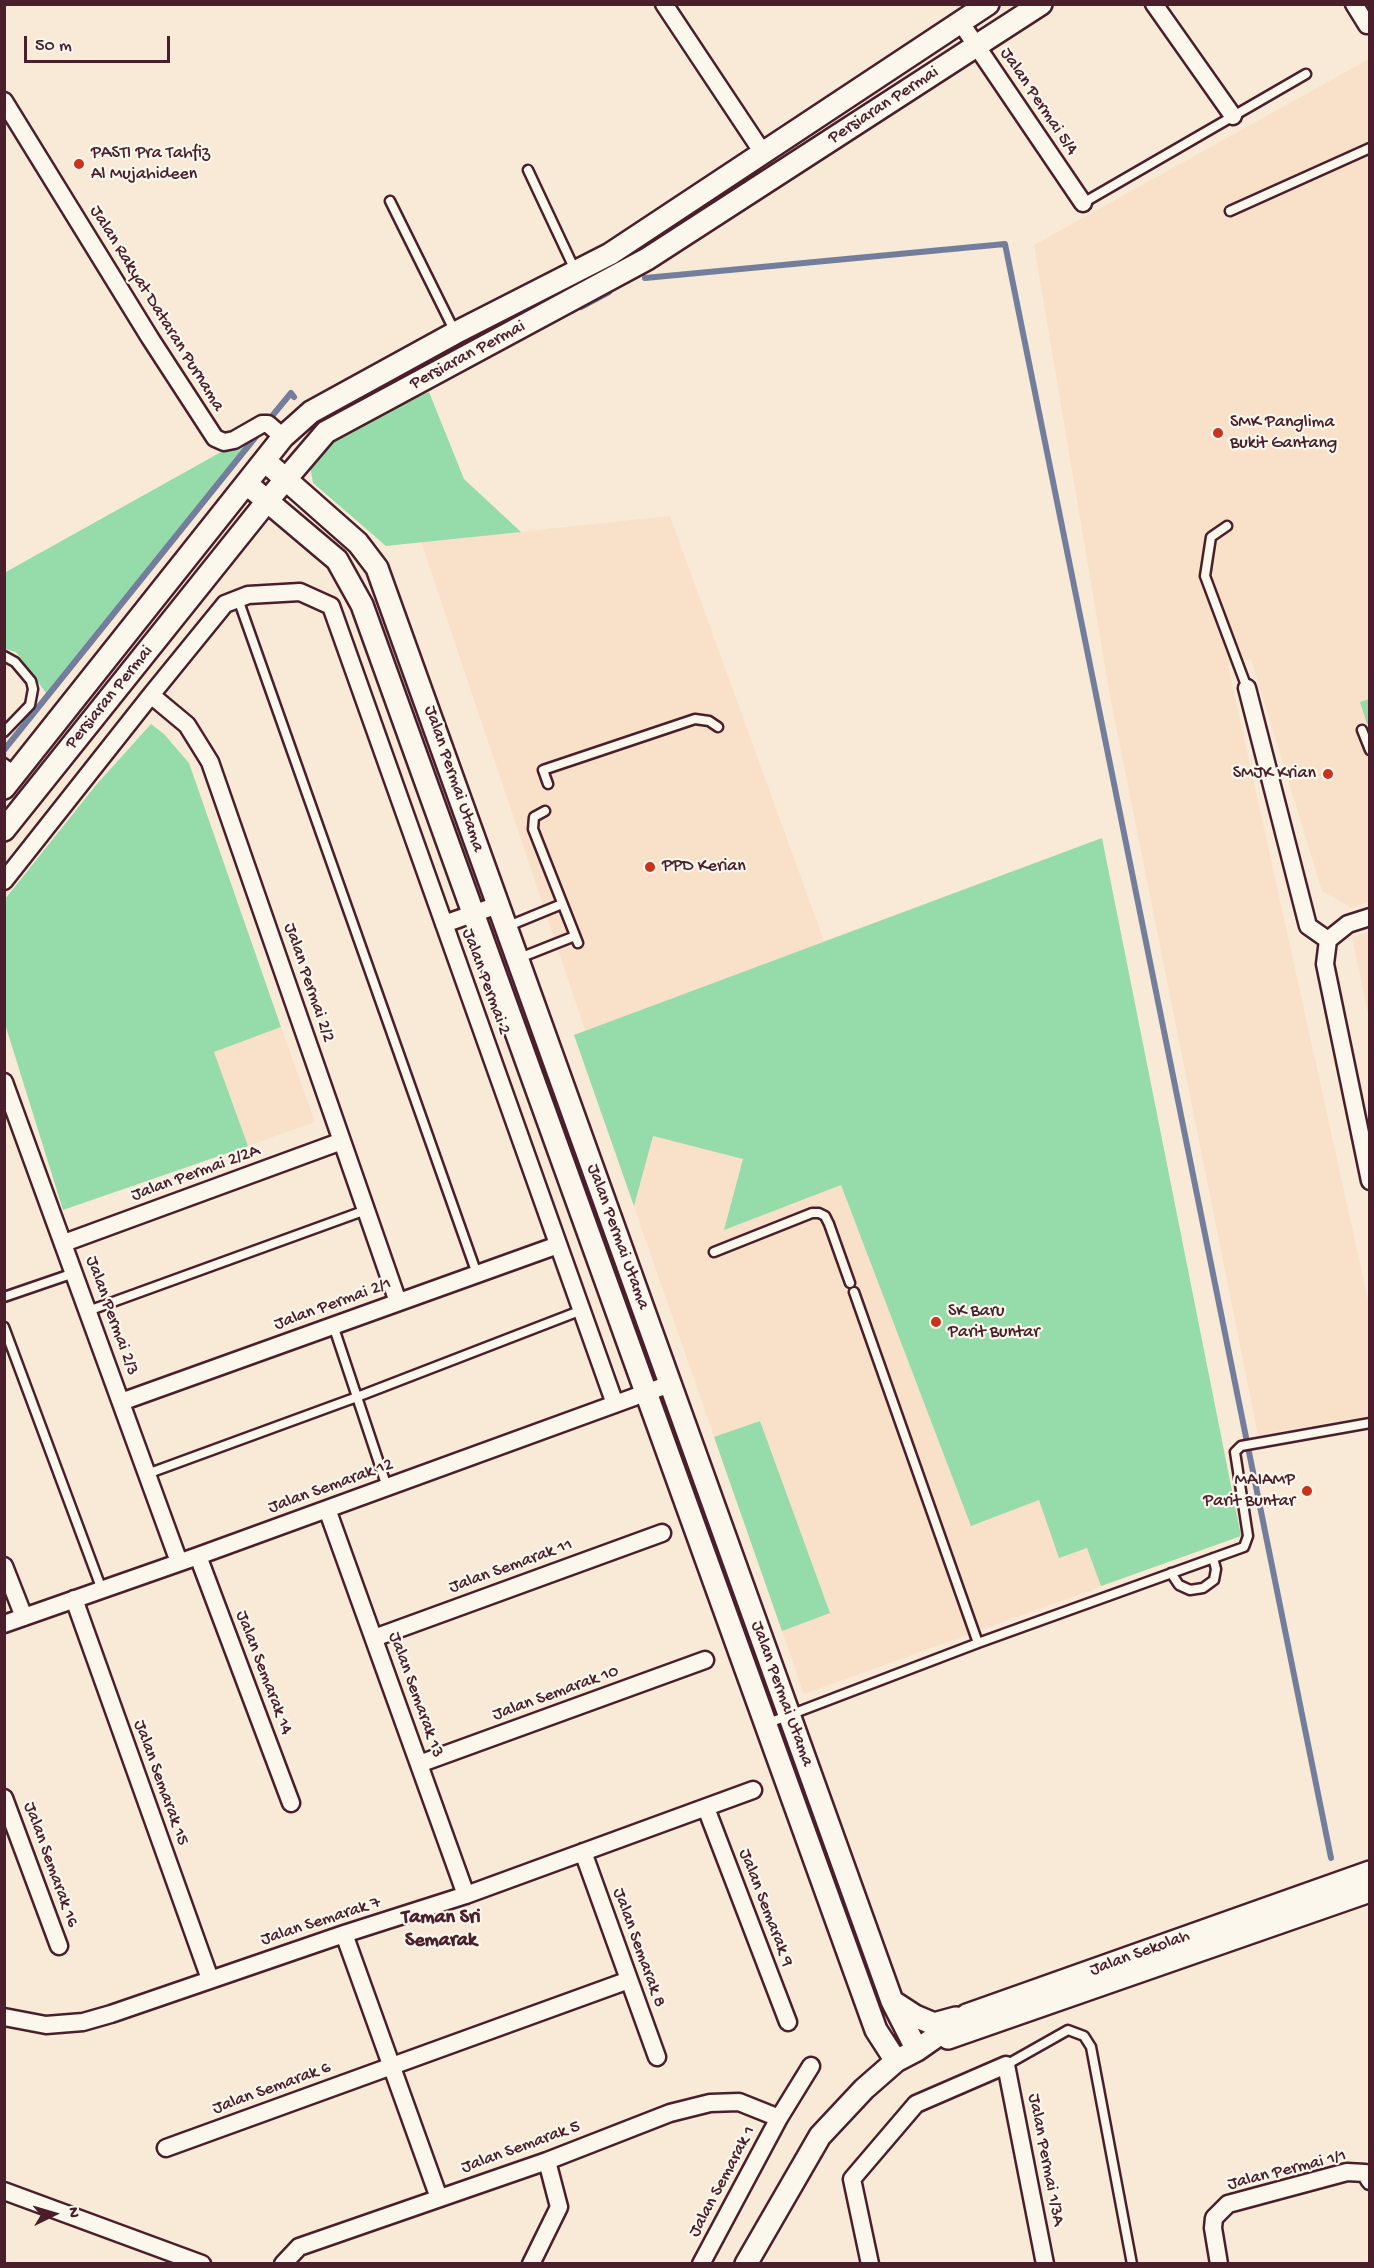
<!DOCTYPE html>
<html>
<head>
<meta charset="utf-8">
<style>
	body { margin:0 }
	#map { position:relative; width:1374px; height:2268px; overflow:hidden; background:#f9ead7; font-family:"Gochi Hand",sans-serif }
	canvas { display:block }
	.frame { position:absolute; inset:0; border:6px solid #4a1f2b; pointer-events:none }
	.north { position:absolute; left:24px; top:2184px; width:60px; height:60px; -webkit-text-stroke:4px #fbf7ec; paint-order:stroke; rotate:85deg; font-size:16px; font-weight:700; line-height:24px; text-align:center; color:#4a1f2b }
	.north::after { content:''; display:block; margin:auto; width:21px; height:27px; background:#4a1f2b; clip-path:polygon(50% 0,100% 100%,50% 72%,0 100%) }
	.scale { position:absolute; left:24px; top:36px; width:146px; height:27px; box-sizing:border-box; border:3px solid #4a1f2b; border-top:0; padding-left:8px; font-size:18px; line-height:21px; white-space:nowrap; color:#4a1f2b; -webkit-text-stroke:4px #fbf7ec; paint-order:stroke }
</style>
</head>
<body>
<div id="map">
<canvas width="1374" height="2268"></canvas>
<div class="frame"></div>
<div class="north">N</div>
<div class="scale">50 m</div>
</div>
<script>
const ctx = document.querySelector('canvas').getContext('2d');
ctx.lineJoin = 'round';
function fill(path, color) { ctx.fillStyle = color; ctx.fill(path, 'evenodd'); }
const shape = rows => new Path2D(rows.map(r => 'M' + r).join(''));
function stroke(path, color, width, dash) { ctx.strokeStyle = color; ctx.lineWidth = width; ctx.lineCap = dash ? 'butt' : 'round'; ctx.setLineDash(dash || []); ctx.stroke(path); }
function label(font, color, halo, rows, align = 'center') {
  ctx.font = font + ' "Gochi Hand",sans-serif'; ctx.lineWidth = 4.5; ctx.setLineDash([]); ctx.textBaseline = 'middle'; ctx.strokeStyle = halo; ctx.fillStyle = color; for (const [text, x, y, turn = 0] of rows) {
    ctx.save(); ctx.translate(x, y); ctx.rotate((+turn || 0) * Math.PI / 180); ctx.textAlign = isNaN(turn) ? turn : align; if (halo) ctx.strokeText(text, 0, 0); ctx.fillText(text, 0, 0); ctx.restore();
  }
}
const built = shape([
	[1369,59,1369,902,1351,908,1322,891,1251,659,1228,665,1369,1304,1369,1416,1258,1435,1111,702,1034,245],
	[670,516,824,941,1102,838,1241,1536,804,1694,574,1035,585,1030,421,542],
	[1369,931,1370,931,1369,1019,1352,937],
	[281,1027,315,1122,248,1146,214,1052]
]);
const green = shape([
	[429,392,464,479,521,532,386,546,313,483,309,460,331,436],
	[257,432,46,693,16,652,5,649,4,573],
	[1369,699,1369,723,1367,724,1360,702],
	[151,724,164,734,189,763,281,1027,214,1052,248,1146,63,1210,5,1024,5,899,96,785],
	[1102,838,1241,1536,1101,1586,1087,1548,1059,1558,1039,1500,971,1526,841,1185,724,1230,743,1159,653,1136,634,1206,574,1035],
	[760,1421,830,1613,782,1631,714,1437]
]);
const stream = shape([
	[645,278,1005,244,1331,1858],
	[581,307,609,292],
	[268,421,291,393,294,397],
	[4,750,258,434]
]);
const service = shape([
	[528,170,575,270],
	[390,201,455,332],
	[1083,203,1306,74],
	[1230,211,1370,148],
	[1227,526,1211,537,1205,576,1247,688],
	[238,599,477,1274],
	[4,656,15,662,31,681,33,689,30,705,4,732],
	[1362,730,1370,750],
	[4,763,17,772],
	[548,784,543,770,695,719,709,721,718,727],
	[545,811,534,817,533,829,578,943],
	[506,927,562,904],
	[517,959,575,936],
	[714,1252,812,1213,819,1213,825,1216,829,1224,850,1283],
	[854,1292,978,1643],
	[4,1297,74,1273],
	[88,1311,366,1210],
	[333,1325,387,1487],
	[4,1327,102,1590],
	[147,1474,357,1397,582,1310],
	[1171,1573,1179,1585,1190,1590,1203,1588,1214,1580,1216,1569,1213,1558],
	[766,1724,978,1643,1244,1547,1248,1536,1235,1452,1241,1446,1370,1423],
	[1006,2065,1068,2030,1084,2036,1091,2047,1132,2264]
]);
const minor = shape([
	[664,4,763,153],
	[1154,4,1233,116],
	[1354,4,1367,25,1370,25],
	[961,23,1083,203],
	[4,101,150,338,215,438,224,442,234,440,262,424,268,424,283,437],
	[1247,688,1308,926,1328,940],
	[151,695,187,725,210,762,398,1302],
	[4,881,151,695,225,604,248,595,300,592,331,606,615,1404],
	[444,924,498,905],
	[1328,940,1325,964,1370,1181],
	[1328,940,1348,924,1370,917],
	[4,1082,179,1562],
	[64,1243,342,1141],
	[121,1402,558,1245],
	[327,1509,466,1895],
	[198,1556,291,1803],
	[4,1566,24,1617],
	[74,1599,210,1979],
	[4,1624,198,1556,670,1384],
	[374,1638,662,1533],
	[419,1764,705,1660],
	[4,1798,59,1946],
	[706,1808,788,2022],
	[583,1852,657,2057],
	[344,1934,439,2198],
	[4,2017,46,2025,83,2022,111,2014,344,1934,466,1895,753,1790],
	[166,2148,629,1980],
	[4,2191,202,2264],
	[283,2264,299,2247,547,2161,670,2113,710,2103,739,2102,779,2118],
	[531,2264,559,2207,547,2161],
	[701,2264,779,2118,811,2066],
	[870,2264,852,2179,916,2104,1006,2065,1045,2264],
	[1219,2264,1213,2228,1214,2218,1228,2204,1347,2172,1365,2173,1370,2181]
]);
const tertiary = shape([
	[265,461,358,543,377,568,892,2001,917,2050],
	[247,484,337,560,362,605,876,2030,896,2061],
	[4,788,283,437,311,412,455,333,610,254,988,4],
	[4,830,268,500,326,432,647,259,1041,4],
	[892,2001,915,2016,934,2024,956,2018],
	[948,2038,1370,1891],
	[746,2264,820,2136,864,2089,896,2061,917,2050,967,2015,1370,1872]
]);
const markers = [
	[79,164,6,"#c8321e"],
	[1218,433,6,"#c8321e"],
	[1328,774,6,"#c8321e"],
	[650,867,6,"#c8321e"],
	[936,1322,6,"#c8321e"],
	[1307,1491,6,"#c8321e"]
];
const streetNames = [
	["Jalan Permai 5/4",1038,102,56],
	["Persiaran Permai",884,106,-33],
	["Jalan Rakyat Dataran Purnama",156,309,58],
	["Persiaran Permai",468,356,-28],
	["Persiaran Permai",110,698,-51],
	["Jalan Permai Utama",453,779,71],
	["Jalan Permai 2",485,982,70],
	["Jalan Permai 2/2",308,983,71],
	["Jalan Permai 2/2A",196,1174,-20],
	["Jalan Permai Utama",617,1237,70],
	["Jalan Permai 2/1",333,1305,-20],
	["Jalan Permai 2/3",111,1316,70],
	["Jalan Semarak 12",331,1487,-20],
	["Jalan Semarak 11",511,1567,-20],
	["Jalan Semarak 14",263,1673,69],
	["Jalan Semarak 10",556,1694,-20],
	["Jalan Permai Utama",781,1694,70],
	["Jalan Semarak 13",415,1695,70],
	["Jalan Semarak 15",160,1783,70],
	["Jalan Semarak 16",50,1865,70],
	["Jalan Semarak 9",765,1908,69],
	["Jalan Semarak 7",321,1922,-18],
	["Jalan Semarak 8",638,1948,70],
	["Jalan Sekolah",1140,1954,-20],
	["Jalan Semarak 6",272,2089,-20],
	["Jalan Semarak 5",521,2148,-20],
	["Jalan Permai 1/3A",1045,2160,79],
	["Jalan Permai 1/1",1287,2171,-14],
	["Jalan Semarak 1",723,2182,-62]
];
const poiNames = [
	["PASTI Pra Tahfiz",91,154],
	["Al Mujahideen",91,175],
	["SMK Panglima",1230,423],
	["Bukit Gantang",1230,444],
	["SMJK Krian",1316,774,"right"],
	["PPD Kerian",662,867],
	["SK Baru",948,1312],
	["Parit Buntar",948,1333],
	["MAIAMP",1295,1481,"right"],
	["Parit Buntar",1295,1502,"right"]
];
const neighbourhoodNames = [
	["Taman Sri",441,1919],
	["Semarak",441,1942]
];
fill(built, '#f8e1c8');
fill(green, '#96dcaa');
stroke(stream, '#737e9d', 6);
stroke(service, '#4a1f2b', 13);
stroke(minor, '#4a1f2b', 21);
stroke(tertiary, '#4a1f2b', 26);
stroke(service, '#fbf7ec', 8);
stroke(minor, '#fbf7ec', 16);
stroke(tertiary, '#fbf7ec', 21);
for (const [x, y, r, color] of markers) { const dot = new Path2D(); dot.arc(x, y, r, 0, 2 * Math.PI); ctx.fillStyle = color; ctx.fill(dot); stroke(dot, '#fbf7ec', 2); }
label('18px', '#4a1f2b', '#fbf7ec', streetNames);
label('18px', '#4a1f2b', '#fbf7ec', poiNames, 'left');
label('bold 20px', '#4a1f2b', '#fbf7ec', neighbourhoodNames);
</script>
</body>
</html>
